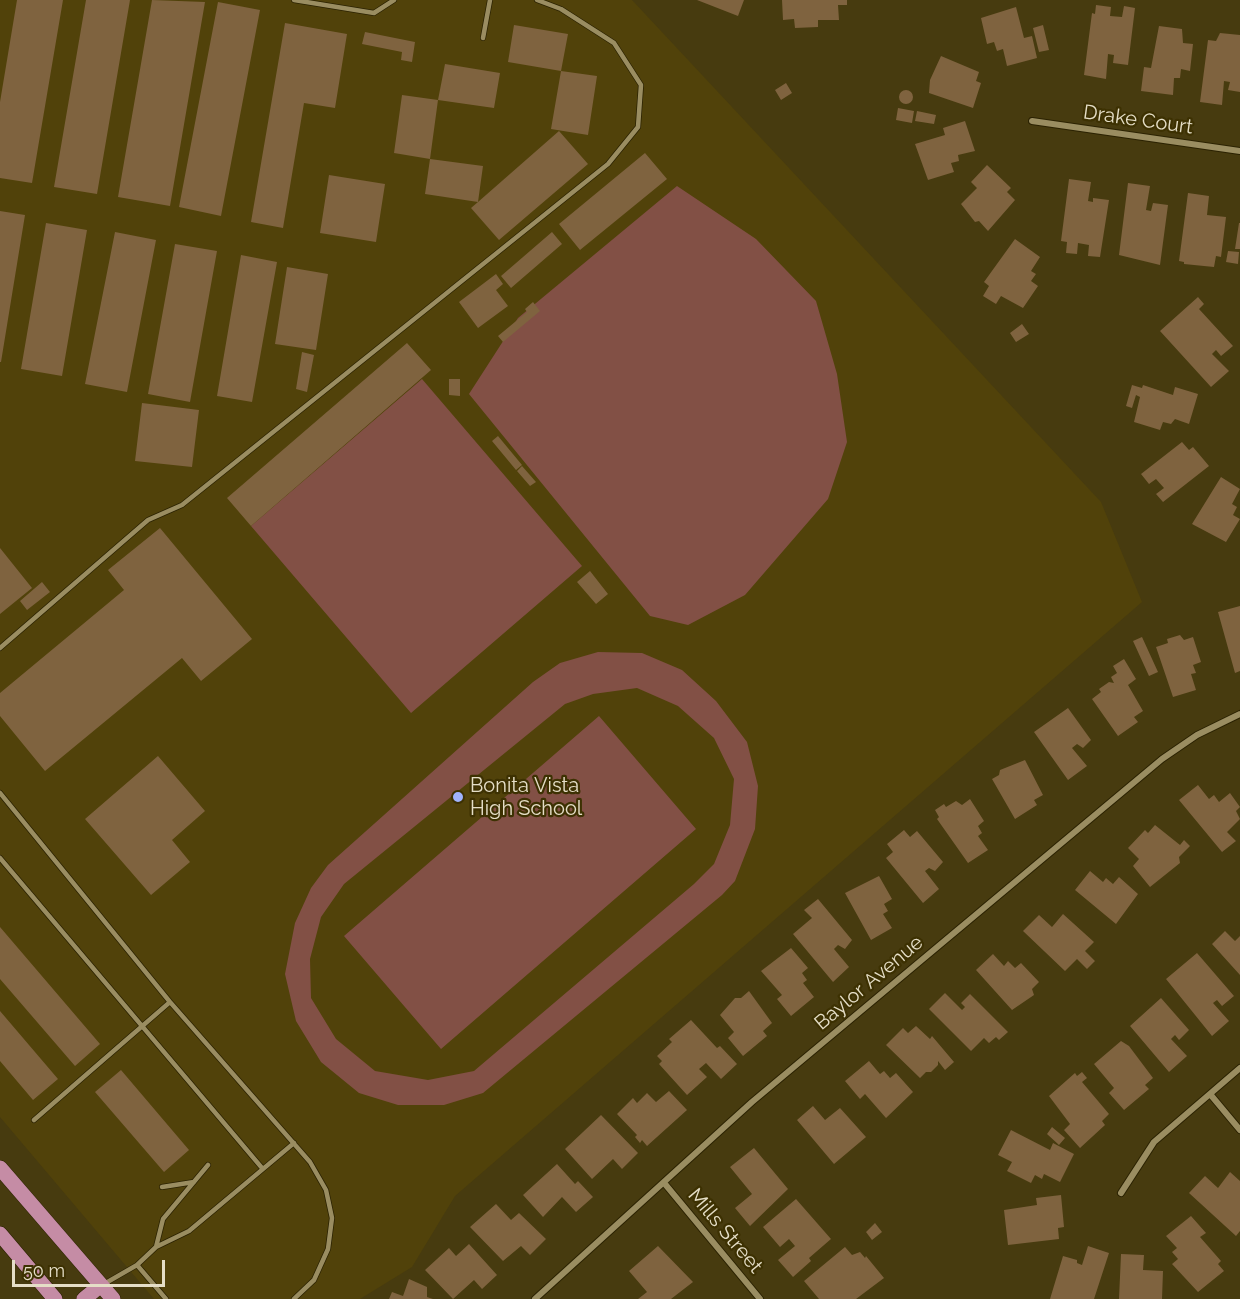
<!DOCTYPE html>
<html>
<head>
<meta charset="utf-8">
<style>
	body { margin:0 }
	#map { position:relative; width:1240px; height:1299px; overflow:hidden; background:#473b0f; font-family:Raleway,sans-serif }
	canvas { display:block }
	.scale { position:absolute; left:12px; top:1260px; width:153px; height:27px; box-sizing:border-box; border:3px solid #e5dec7; border-top:0; padding-left:8px; font-size:18px; line-height:21px; white-space:nowrap; color:#e5dec7; -webkit-text-stroke:4px #3d3102; paint-order:stroke }
</style>
</head>
<body>
<div id="map">
<canvas width="1240" height="1299"></canvas>
<div class="scale">50 m</div>
</div>
<script>
const ctx = document.querySelector('canvas').getContext('2d');
ctx.lineJoin = 'round';
function fill(path, color) { ctx.fillStyle = color; ctx.fill(path, 'evenodd'); }
const shape = rows => new Path2D(rows.map(r => 'M' + r).join(''));
function stroke(path, color, width, dash) { ctx.strokeStyle = color; ctx.lineWidth = width; ctx.lineCap = dash ? 'butt' : 'round'; ctx.setLineDash(dash || []); ctx.stroke(path); }
function label(font, color, halo, rows, align = 'center') {
  ctx.font = font + ' Raleway,sans-serif'; ctx.lineWidth = 4.5; ctx.setLineDash([]); ctx.textBaseline = 'middle'; ctx.strokeStyle = halo; ctx.fillStyle = color; for (const [text, x, y, turn = 0] of rows) {
    ctx.save(); ctx.translate(x, y); ctx.rotate((+turn || 0) * Math.PI / 180); ctx.textAlign = isNaN(turn) ? turn : align; if (halo) ctx.strokeText(text, 0, 0); ctx.fillText(text, 0, 0); ctx.restore();
  }
}
const built = shape([
	[0,0,632,0,1101,502,1142,602,455,1196,412,1267,360,1299,154,1299,0,1117]
]);
const green = shape([
	[677,186,756,239,816,301,837,374,847,442,828,499,745,595,688,625,650,616,469,394,518,318],
	[422,379,582,566,411,713,251,526],
	[598,652,642,653,682,670,716,701,747,742,758,786,755,829,735,881,722,895,483,1093,444,1105,398,1105,359,1093,321,1062,296,1021,285,974,295,923,311,888,328,865,533,682,560,663],
	[637,688,678,706,714,738,734,779,730,825,714,864,694,884,474,1071,428,1080,375,1071,336,1039,311,998,310,959,321,917,344,884,565,704,593,694],
	[599,716,696,829,441,1049,344,936]
]);
const building = shape([
	[17,0,63,0,32,183,0,178,0,102],
	[86,0,130,0,97,194,54,187],
	[152,0,205,2,170,206,118,197],
	[697,0,744,0,738,16],
	[782,0,847,0,847,5,838,5,839,20,818,20,818,27,795,28,794,19,783,20],
	[218,2,260,10,221,216,179,207],
	[1096,5,1111,7,1110,16,1122,17,1124,6,1135,8,1128,65,1113,63,1114,55,1108,54,1106,79,1084,75,1092,13,1095,14],
	[1016,7,1024,38,1032,36,1037,58,1007,66,1003,49,997,51,994,42,987,44,981,18],
	[285,23,347,34,335,108,304,103,283,228,251,222],
	[514,25,568,34,561,71,508,62],
	[1043,25,1049,50,1039,52,1033,28],
	[1159,26,1182,29,1183,43,1193,44,1190,71,1181,69,1180,78,1174,78,1173,95,1141,91,1144,67,1151,68],
	[365,32,415,42,412,62,401,60,402,52,362,44],
	[1220,33,1240,35,1240,92,1228,90,1230,82,1224,81,1222,105,1200,102,1208,40,1216,41],
	[941,56,979,72,976,81,981,83,973,108,929,93,930,80],
	[445,64,500,73,494,108,438,100],
	[561,71,597,76,588,135,551,129],
	[786,83,792,93,781,100,775,90],
	'899 97a7 7 0 1 1 14 0a7 7 0 1 1-14 0Z',
	[402,95,438,100,430,159,394,153],
	[898,108,914,111,912,123,896,120],
	[917,111,936,115,934,124,915,121],
	[965,121,975,151,958,155,959,161,951,163,954,172,928,180,915,144,945,135,943,128],
	[559,131,588,164,499,240,471,208,478,202,425,194,430,159,483,166,478,202],
	[645,153,667,179,580,250,559,224],
	[987,165,1011,188,1007,192,1015,200,988,231,979,221,975,222,961,204,977,188,971,182],
	[329,175,385,184,376,242,320,233],
	[1069,179,1091,182,1088,201,1093,202,1093,198,1109,200,1100,257,1088,256,1089,245,1078,243,1077,254,1066,253,1067,242,1061,241],
	[1128,183,1150,186,1146,210,1151,211,1153,203,1168,205,1160,265,1119,255],
	[1188,193,1209,196,1207,215,1226,217,1221,257,1216,256,1214,267,1184,264,1184,262,1179,261],
	[0,211,25,215,1,362,0,362],
	[46,223,87,230,62,376,21,369],
	[1239,223,1240,223,1240,249,1235,249],
	[115,232,156,240,127,392,85,384],
	[552,232,562,244,511,288,501,276],
	[1015,239,1040,257,1031,271,1036,274,1031,281,1038,286,1023,308,1001,296,996,304,983,296,989,286,984,282],
	[175,244,217,251,190,402,148,394],
	[1228,251,1239,252,1238,264,1226,262],
	[241,255,277,262,252,402,217,396],
	[287,267,328,274,316,350,275,344],
	[496,274,503,284,496,290,508,306,478,328,459,302],
	[1198,297,1204,304,1199,309,1233,346,1221,356,1216,350,1212,354,1229,371,1211,387,1160,331],
	[533,302,540,311,503,342,498,336,527,312,525,309],
	[1022,324,1029,334,1016,342,1010,333],
	[407,343,431,370,251,526,227,498],
	[302,352,314,355,307,392,296,389],
	[449,379,460,379,460,396,449,395],
	[1132,385,1142,388,1143,385,1173,395,1175,387,1198,394,1189,424,1175,419,1171,424,1163,422,1160,430,1134,422,1140,397,1136,395,1132,408,1126,406],
	[142,403,199,410,192,467,135,461],
	[498,436,522,465,516,470,492,441],
	[1182,442,1189,450,1193,447,1209,466,1163,502,1156,494,1164,488,1156,479,1149,484,1141,474],
	[522,466,536,482,530,486,517,471],
	[1221,477,1240,489,1232,504,1237,507,1233,515,1240,519,1226,542,1192,524],
	[160,528,252,639,201,681,182,658,45,771,0,716,0,693,124,590,108,570],
	[0,548,32,588,0,614],
	[590,571,608,594,596,604,577,582],
	[42,582,50,592,27,610,20,601],
	[1240,606,1240,671,1235,673,1218,612],
	[1180,635,1184,640,1193,637,1201,662,1193,665,1196,673,1191,674,1196,690,1173,697,1156,647,1168,643,1167,639],
	[1142,637,1158,672,1149,676,1133,641],
	[1124,659,1136,679,1128,685,1143,711,1134,717,1138,722,1118,736,1092,699,1101,692,1099,689,1109,682,1114,683,1111,677,1117,673,1113,666],
	[1068,708,1091,740,1083,748,1077,744,1072,748,1087,766,1068,780,1034,732],
	[158,756,205,811,172,840,190,862,151,895,85,819],
	[1025,760,1043,795,1034,800,1037,805,1015,819,992,779,999,775,1000,770],
	[1198,785,1209,799,1214,795,1219,802,1230,793,1240,807,1236,811,1240,819,1227,832,1236,841,1222,852,1179,800],
	[970,799,984,821,978,826,982,833,978,836,988,850,968,863,937,819,939,817,935,810,944,804,946,807,956,801,962,805],
	[1155,825,1180,845,1184,840,1190,846,1179,857,1180,863,1150,887,1133,866,1139,859,1128,848,1145,830,1148,833],
	[904,830,910,837,917,831,943,862,935,871,929,868,925,871,939,889,923,903,886,858,893,852,887,844],
	[1090,871,1103,882,1106,878,1113,884,1119,877,1138,894,1116,924,1075,890],
	[879,876,892,899,884,904,888,911,883,914,892,928,871,940,845,893],
	[818,899,852,940,845,949,838,945,834,949,849,967,833,982,793,934,812,918,804,910],
	[1063,914,1094,942,1085,951,1095,961,1087,969,1077,959,1065,971,1023,931,1039,915,1052,927],
	[0,927,100,1044,75,1066,0,979],
	[1225,931,1235,941,1240,936,1240,975,1212,944],
	[791,948,808,968,802,973,807,980,803,983,814,997,791,1016,777,999,782,995,761,971],
	[1197,953,1234,996,1222,1006,1217,1000,1213,1003,1229,1021,1212,1036,1166,979],
	[993,954,1004,966,1008,961,1015,968,1021,963,1039,982,1032,989,1034,995,1012,1010,976,970],
	[749,991,772,1023,763,1031,767,1036,743,1056,728,1038,734,1032,720,1015,735,998,741,998],
	[945,993,962,1010,965,1007,961,1003,970,994,1008,1032,999,1040,996,1037,989,1043,984,1038,971,1051,929,1009],
	[1161,998,1189,1030,1179,1040,1175,1035,1171,1039,1187,1056,1169,1072,1130,1026],
	[0,1011,58,1079,33,1100,0,1061],
	[691,1020,717,1048,720,1046,737,1064,721,1079,706,1063,699,1069,707,1077,687,1095,659,1064,662,1061,657,1056,672,1042,669,1039],
	[916,1026,930,1039,932,1036,954,1062,945,1070,938,1061,938,1065,931,1072,926,1072,920,1078,886,1045,903,1028,908,1033],
	[1121,1041,1129,1046,1153,1078,1145,1085,1149,1089,1124,1110,1109,1093,1114,1088,1094,1064],
	[869,1061,880,1074,884,1071,890,1078,896,1073,913,1092,886,1118,865,1094,860,1099,845,1081],
	[121,1070,189,1150,164,1172,95,1092],
	[1082,1072,1087,1078,1082,1082,1109,1114,1102,1121,1105,1125,1080,1148,1064,1130,1070,1124,1049,1096,1075,1073,1077,1076],
	[669,1091,687,1110,647,1146,642,1140,640,1143,635,1137,637,1135,617,1114,633,1098,637,1103,647,1093,656,1102],
	[813,1106,825,1120,840,1108,866,1137,834,1164,797,1120],
	[601,1115,638,1153,622,1169,613,1159,592,1179,565,1149],
	[1052,1127,1065,1138,1059,1145,1047,1134],
	[1011,1130,1050,1150,1053,1143,1074,1154,1060,1182,1044,1174,1042,1179,1035,1175,1031,1183,1007,1171,1012,1162,998,1155],
	[754,1148,788,1189,750,1226,735,1208,752,1194,730,1167],
	[557,1164,575,1184,578,1181,593,1197,576,1212,562,1197,543,1217,523,1195],
	[1230,1172,1240,1181,1240,1231,1236,1236,1189,1193,1205,1176,1218,1188],
	[1061,1195,1064,1227,1058,1228,1059,1239,1008,1245,1004,1210,1037,1205,1036,1198],
	[796,1199,831,1239,809,1258,811,1261,793,1277,778,1260,795,1246,789,1239,780,1247,763,1227],
	[496,1204,511,1220,519,1213,546,1239,530,1255,521,1246,503,1261,470,1227],
	[1191,1216,1206,1233,1200,1237,1221,1261,1218,1264,1224,1271,1198,1292,1172,1264,1178,1259,1172,1252,1177,1248,1166,1236],
	[875,1223,882,1232,872,1240,866,1232],
	[469,1244,497,1275,482,1289,474,1280,453,1299,425,1270,449,1248,456,1256],
	[658,1246,693,1282,671,1299,638,1299,647,1292,629,1271],
	[1088,1246,1109,1253,1094,1299,1050,1299,1063,1256,1077,1260,1077,1263,1082,1265],
	[845,1247,852,1255,860,1252,865,1258,866,1256,884,1278,856,1299,819,1299,804,1281],
	[1121,1254,1144,1255,1143,1270,1163,1271,1162,1299,1119,1299],
	[409,1279,427,1287,427,1297,433,1299,389,1299,392,1292,403,1296]
]);
const service = shape([
	[294,0,374,13,394,0],
	[483,38,490,0],
	[0,648,148,520,182,505,608,164,638,127,641,85,614,43,561,9,537,0],
	[0,793,170,1002,310,1162,326,1190,332,1218,328,1249,314,1280,294,1299],
	[0,858,262,1168],
	[34,1120,170,1002],
	[162,1187,194,1182],
	[156,1247,163,1219,208,1165],
	[137,1265,166,1299],
	[104,1284,137,1265,156,1247,189,1231,294,1143]
]);
const minor = shape([
	[1032,121,1240,151],
	[1210,1094,1240,1130],
	[665,1184,760,1299],
	[1121,1193,1154,1142,1240,1068],
	[535,1299,752,1102,1162,759,1197,735,1240,714]
]);
const primary = shape([
	[0,1168,113,1299],
	[0,1234,55,1299],
	[84,1299,101,1285]
]);
const markers = [
	[458,797,6,"#a1b3fd"]
];
const streetNames = [
	["Drake Court",1138,120,8],
	["Baylor Avenue",869,983,-40],
	["Mills Street",725,1231,50]
];
const poiNames = [
	["Bonita Vista",470,786],
	["High School",470,809]
];
fill(built, '#51420a');
fill(green, '#825045');
fill(building, '#7f633f');
stroke(service, '#2b2202', 6);
stroke(minor, '#2b2202', 8);
stroke(primary, '#2b2202', 16);
stroke(service, '#9a8d61', 4.5);
stroke(minor, '#9a8d61', 6);
stroke(primary, '#c58ca5', 15);
for (const [x, y, r, color] of markers) { const dot = new Path2D(); dot.arc(x, y, r, 0, 2 * Math.PI); ctx.fillStyle = color; ctx.fill(dot); stroke(dot, '#3d3102', 2); }
label('20px', '#e5dec7', '#3d3102', streetNames);
label('20px', '#e5dec7', '#3d3102', poiNames, 'left');
</script>
</body>
</html>
